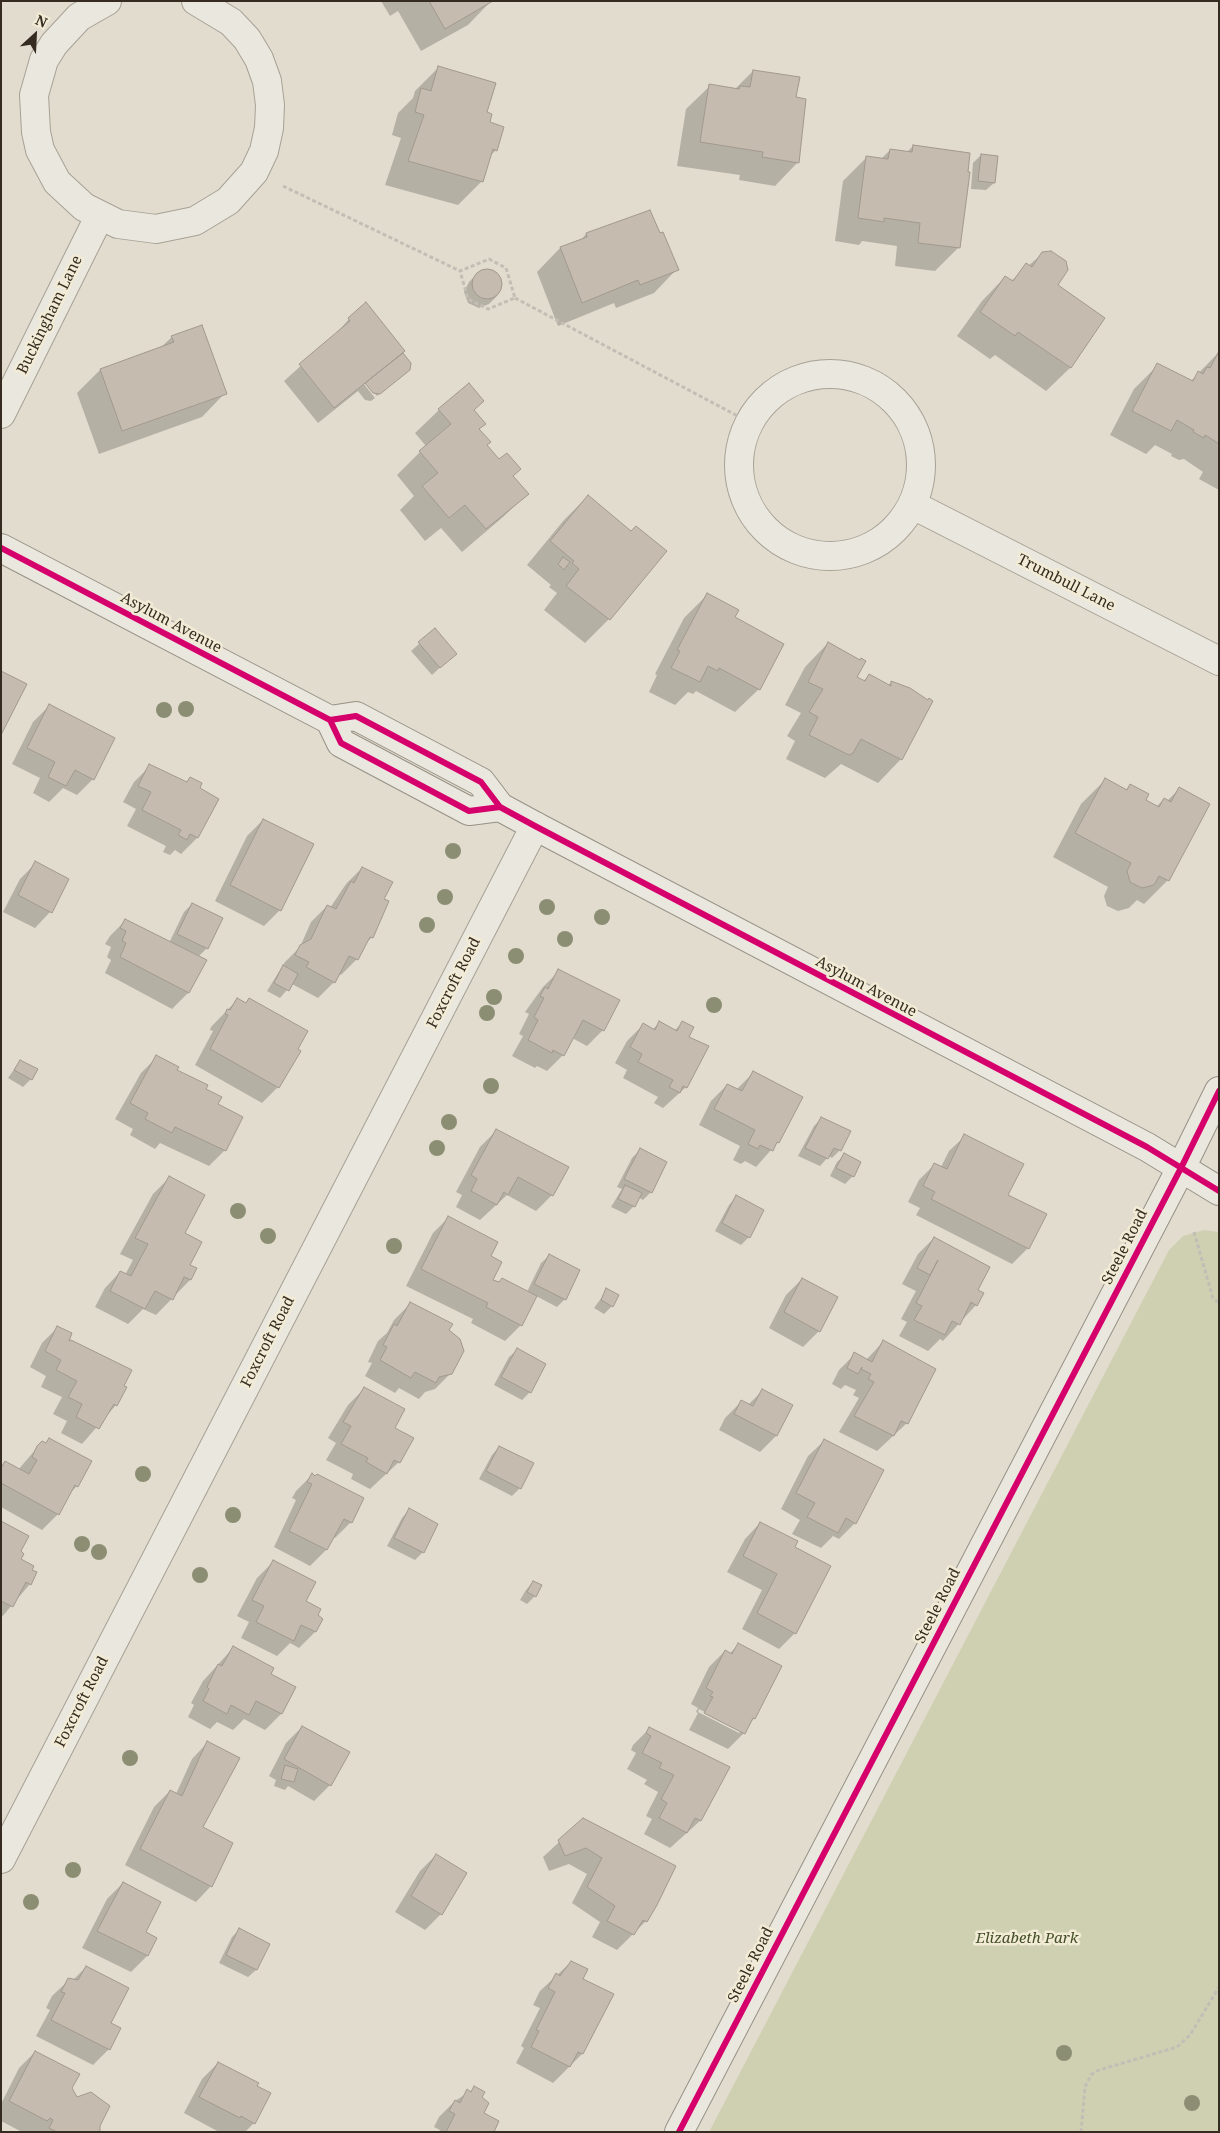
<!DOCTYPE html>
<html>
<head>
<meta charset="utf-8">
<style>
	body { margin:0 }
	#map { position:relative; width:1220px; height:2133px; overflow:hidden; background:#e2dcce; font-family:"Noto Serif",serif }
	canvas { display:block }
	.frame { position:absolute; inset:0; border:2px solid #352b20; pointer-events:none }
	.north { position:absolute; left:10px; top:10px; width:50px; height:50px; -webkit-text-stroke:4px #f2ebd5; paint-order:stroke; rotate:25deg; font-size:14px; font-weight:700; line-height:20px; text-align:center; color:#352b20 }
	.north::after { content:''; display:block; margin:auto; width:18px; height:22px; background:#352b20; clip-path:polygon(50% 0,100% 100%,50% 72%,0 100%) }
</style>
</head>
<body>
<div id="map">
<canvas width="1220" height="2133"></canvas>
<div class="frame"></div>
<div class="north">N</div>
</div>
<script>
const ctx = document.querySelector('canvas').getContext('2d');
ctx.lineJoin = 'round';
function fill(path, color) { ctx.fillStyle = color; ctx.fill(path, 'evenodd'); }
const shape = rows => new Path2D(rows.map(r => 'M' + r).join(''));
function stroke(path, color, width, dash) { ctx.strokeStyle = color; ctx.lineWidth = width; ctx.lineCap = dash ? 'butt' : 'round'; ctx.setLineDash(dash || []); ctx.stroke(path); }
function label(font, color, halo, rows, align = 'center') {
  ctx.font = font + ' "Noto Serif",serif'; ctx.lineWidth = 5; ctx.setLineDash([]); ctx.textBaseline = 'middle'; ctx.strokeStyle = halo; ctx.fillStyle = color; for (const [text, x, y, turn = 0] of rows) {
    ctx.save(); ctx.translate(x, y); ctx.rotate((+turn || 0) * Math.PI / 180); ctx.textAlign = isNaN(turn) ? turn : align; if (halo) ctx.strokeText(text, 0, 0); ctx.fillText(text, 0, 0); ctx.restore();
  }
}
const green = shape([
	[1204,1230,1219,1232,1219,2132,709,2132,1169,1250,1183,1236]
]);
const shadow = shape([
	[381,1,491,1,468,25,421,51,398,11,390,16],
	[439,67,485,113,496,150,489,157,482,181,458,205,385,185,401,138,392,135,398,113,413,98,415,91],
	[753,71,795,98,798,162,775,186,739,180,740,175,677,166,686,109,710,86,735,89],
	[913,146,969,174,958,248,935,271,895,266,897,246,862,241,859,245,835,241,843,181,867,157,881,159,890,150,907,152],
	[981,155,994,183,986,190,971,189,973,163],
	[650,211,677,269,654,293,616,308,614,303,558,326,537,272,560,248,580,241,586,234],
	[1043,253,1056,286,1103,318,1070,368,1046,391,995,355,990,359,957,336,982,301,1005,277,1011,281],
	[487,269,498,274,502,285,497,296,489,304,479,308,468,303,464,292,469,282,477,274],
	[349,319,401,353,410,364,409,369,377,396,367,384,364,384,375,398,371,401,365,400,358,391,318,423,284,381,334,336],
	[172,337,225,393,202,417,99,454,77,393,100,370,160,348],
	[1219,352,1219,490,1199,479,1203,472,1184,459,1179,460,1171,456,1172,454,1155,445,1146,454,1110,435,1134,389,1158,365,1191,381],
	[439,410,473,411,486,445,527,494,503,517,462,552,441,528,425,541,400,510,414,496,397,475,426,446,415,433],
	[588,496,631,533,665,551,609,619,585,643,544,610,557,593,549,587,551,585,527,565,564,520],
	[707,595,733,618,759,689,735,712,696,691,693,694,688,692,675,705,649,692,657,675,655,674,684,618],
	[435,630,447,661,432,675,411,651],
	[828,643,856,678,863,681,869,676,888,686,891,682,901,759,878,783,841,764,825,778,786,759,795,741,787,736,801,713,785,705,805,667],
	[49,706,93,779,77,795,63,788,49,802,33,793,40,778,12,764,33,722],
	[150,766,186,783,190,778,198,789,197,838,181,854,175,850,170,855,163,852,166,846,127,826,136,809,123,802,134,782],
	[1105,780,1125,791,1130,785,1144,801,1156,807,1164,799,1167,801,1179,789,1168,880,1144,904,1137,900,1129,908,1118,911,1107,906,1104,896,1108,887,1053,857,1081,804],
	[263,820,280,910,264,926,215,901,247,836],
	[36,863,67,879,50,912,35,928,3,912,20,879],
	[362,868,383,899,372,937,365,944,357,959,341,975,339,974,334,982,318,998,292,984,280,998,267,991,285,962,300,947,311,922,327,906,330,908,346,884],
	[192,904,222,918,206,949,198,957,205,961,188,993,172,1009,105,973,111,960,107,957,111,947,105,944,110,936,126,920,169,943,184,912],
	[559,971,603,1030,587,1046,572,1038,563,1055,547,1071,537,1066,535,1068,512,1056,523,1036,519,1034,529,1014,525,1012,543,987],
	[237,1000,245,1004,249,1000,299,1052,278,1087,262,1103,195,1065,213,1031,210,1030,211,1027],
	[659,1023,674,1031,682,1023,688,1037,686,1087,663,1108,654,1103,658,1097,623,1078,627,1070,615,1063,627,1041,643,1025,652,1030],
	[157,1057,204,1090,216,1105,225,1150,209,1166,160,1143,155,1149,130,1135,133,1129,115,1119,141,1073],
	[20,1061,31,1079,23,1087,8,1078],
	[753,1073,778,1142,756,1167,745,1161,741,1164,733,1160,740,1146,699,1125,711,1101,727,1085,736,1090],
	[822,1118,840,1150,832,1158,829,1156,820,1166,798,1156,814,1126],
	[496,1131,552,1195,536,1211,507,1195,480,1220,456,1207,462,1195,456,1192,480,1147],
	[965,1136,1007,1195,1028,1248,1012,1264,916,1215,920,1208,908,1202,919,1180,935,1164,941,1167,949,1151],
	[640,1150,651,1192,643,1200,638,1197,634,1206,626,1214,611,1207,622,1189,617,1187,632,1158],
	[845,1155,853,1176,845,1184,830,1176,837,1162],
	[169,1178,184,1234,189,1266,195,1269,190,1280,156,1315,143,1309,128,1324,95,1307,105,1288,120,1272,125,1275,133,1260,120,1254,153,1194],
	[736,1197,749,1237,741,1245,715,1231,729,1205],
	[449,1217,489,1257,492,1280,527,1292,541,1263,549,1256,565,1299,557,1307,536,1296,521,1325,505,1341,471,1323,473,1319,406,1286,433,1233],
	[934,1238,976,1290,976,1305,943,1341,940,1339,928,1351,899,1336,907,1322,901,1319,916,1291,902,1284,918,1254],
	[802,1279,819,1331,803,1347,769,1328,786,1295],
	[607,1290,612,1306,604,1314,594,1308],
	[410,1304,448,1330,451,1373,435,1389,425,1392,419,1399,399,1388,395,1393,365,1376,372,1363,368,1362,378,1341,387,1333,394,1320],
	[58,1327,66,1344,116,1405,82,1444,61,1433,67,1421,53,1414,62,1397,41,1387,46,1376,30,1367,42,1343],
	[883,1342,934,1370,907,1423,877,1451,839,1432,859,1398,853,1395,856,1390,845,1385,841,1389,832,1384,839,1370,855,1354,866,1360],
	[517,1350,530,1392,522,1400,494,1385,509,1357],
	[364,1389,393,1428,399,1462,370,1489,351,1479,353,1474,326,1460,336,1443,328,1438,348,1405],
	[762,1391,792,1406,776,1436,760,1452,719,1430,725,1418,741,1402,748,1405],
	[49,1439,77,1486,69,1494,58,1514,42,1530,1,1507,1,1467,6,1462,18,1470,42,1442,45,1444],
	[824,1441,855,1523,839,1539,833,1536,821,1548,792,1534,800,1520,781,1509,808,1456],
	[499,1447,520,1488,512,1496,479,1479,492,1455],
	[312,1475,351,1522,335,1538,333,1537,326,1550,310,1566,274,1547,296,1500,292,1498,296,1491],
	[409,1510,423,1552,415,1560,387,1546,402,1518],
	[1,1523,19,1552,19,1560,36,1573,30,1584,1,1618],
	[760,1523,793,1548,830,1567,795,1633,779,1649,742,1629,762,1590,727,1572,745,1539],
	[273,1562,304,1602,321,1619,315,1632,299,1648,290,1643,277,1656,241,1638,249,1622,237,1616,257,1578],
	[533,1582,535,1596,527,1604,520,1600,526,1590],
	[738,1645,754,1718,744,1733,728,1749,689,1730,698,1713,696,1712,698,1708,691,1704,709,1667,725,1651,729,1654],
	[699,1709,741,1731,739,1733,698,1712],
	[233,1648,269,1675,294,1688,281,1714,265,1730,244,1719,233,1730,217,1722,210,1729,188,1717,194,1705,191,1703,203,1681],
	[302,1727,330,1785,314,1801,288,1786,285,1790,274,1786,276,1780,269,1776,286,1743],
	[649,1729,728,1767,700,1821,670,1848,644,1834,652,1819,646,1816,658,1792,644,1784,647,1780,627,1769,636,1753,631,1750,633,1745],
	[207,1743,201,1827,211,1886,196,1902,125,1865,154,1807,170,1791,176,1794,192,1759],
	[583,1820,646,1921,617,1950,592,1937,600,1922,572,1903,587,1874,569,1864,549,1871,543,1857],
	[436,1855,441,1914,425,1930,395,1912,420,1871],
	[123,1883,144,1932,156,1938,147,1956,131,1972,82,1948,107,1899],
	[240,1929,269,1944,256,1970,248,1977,219,1963,232,1937],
	[571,1962,581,1979,612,1995,582,2054,553,2083,516,2063,524,2048,521,2046,540,2008,533,2005,540,1991],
	[86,1967,110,2023,109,2049,93,2065,36,2036,50,2010,46,2008,52,1996,69,1980,73,1980],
	[35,2052,71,2088,76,2099,91,2094,100,2099,99,2132,22,2132,1,2121,1,2104,19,2068],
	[218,2063,254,2123,245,2132,219,2132,184,2113,202,2079],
	[475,2088,480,2098,482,2114,492,2132,439,2132,440,2130,434,2127,439,2117,455,2101]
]);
const building = shape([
	[429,1,493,1,445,29,429,1],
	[438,66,496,83,487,112,492,114,490,122,504,127,497,151,493,149,483,182,408,161,424,115,415,112,421,88,431,91,438,66],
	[753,70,800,77,796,97,806,99,799,163,762,157,763,152,700,142,709,84,739,89,740,86,750,87,753,70],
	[913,145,970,153,968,172,970,172,960,248,918,243,920,223,884,218,884,222,858,218,866,156,888,159,890,149,912,152,913,145],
	[981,154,998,156,995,183,978,181,981,154],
	[650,210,660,233,663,232,679,270,640,285,638,280,582,303,560,247,587,237,586,233,650,210],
	[1051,251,1066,261,1068,270,1058,285,1105,318,1071,368,1018,332,1015,336,980,312,1005,276,1013,281,1026,263,1032,267,1042,252,1051,251],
	'472 284a15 15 0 1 1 30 0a15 15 0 1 1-30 0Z',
	[366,302,405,351,334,408,299,364,350,321,348,318,366,302],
	[202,325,227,394,122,431,100,369,174,342,171,336,202,325],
	[1219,351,1219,444,1207,436,1205,435,1204,438,1193,432,1194,430,1177,420,1171,431,1132,411,1157,363,1193,381,1198,371,1203,374,1207,367,1210,368,1219,351],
	[403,353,411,363,410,370,380,394,373,393,365,383,403,353],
	[469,383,484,401,474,410,486,424,479,429,491,442,487,445,499,459,507,453,521,469,513,476,529,494,486,529,465,505,449,518,422,486,438,473,419,451,451,424,438,409,469,383],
	[588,495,631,531,636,526,667,551,610,620,566,586,579,569,572,563,574,561,550,541,588,495],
	[563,557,570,562,564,570,558,564,563,557],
	[707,593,739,610,735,617,784,644,760,690,719,668,718,671,708,666,700,682,671,668,680,651,677,650,707,593],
	[435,628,457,654,440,668,418,642,435,628],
	[828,642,860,660,861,658,866,661,857,677,865,681,869,674,891,686,891,681,910,688,928,700,929,698,933,701,902,760,861,739,853,753,849,755,809,735,818,717,809,712,823,689,808,682,828,642],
	[1,671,27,684,1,735,1,671],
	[49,704,115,738,94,780,75,770,66,786,48,777,55,762,27,748,49,704],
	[149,764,187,782,190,777,202,783,200,788,219,799,198,838,190,834,187,840,178,835,181,830,142,810,151,792,138,786,149,764],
	[1105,778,1127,790,1130,784,1149,794,1146,800,1159,807,1164,798,1171,802,1179,787,1210,804,1169,881,1159,876,1154,885,1142,888,1130,882,1127,871,1131,863,1075,833,1105,778],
	[263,819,314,844,281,911,230,885,263,819],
	[35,861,69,879,52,913,18,895,35,861],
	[362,867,393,882,384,899,389,901,373,938,370,937,358,960,349,956,335,983,306,967,309,962,295,955,300,945,311,939,327,905,336,909,351,881,354,883,362,867],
	[192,903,223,918,208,949,177,934,192,903],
	[125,919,207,960,189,993,120,957,126,943,122,941,126,931,120,928,125,919],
	[283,965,298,974,289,991,274,983,283,965],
	[558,969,620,1000,604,1031,583,1020,564,1056,553,1050,552,1053,528,1040,538,1020,534,1017,544,998,540,996,545,987,548,989,558,969],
	[237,998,246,1003,249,998,308,1031,298,1049,301,1051,279,1088,210,1049,228,1015,225,1014,227,1009,230,1010,237,998],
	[659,1021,677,1031,682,1021,694,1027,689,1037,709,1046,687,1088,683,1086,680,1093,669,1087,673,1080,638,1062,642,1054,630,1047,643,1023,655,1030,659,1021],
	[156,1055,179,1067,177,1070,208,1085,206,1089,222,1097,218,1104,243,1117,226,1151,175,1127,172,1133,145,1119,148,1113,130,1103,156,1055],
	[20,1060,38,1069,32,1080,14,1070,20,1060],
	[753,1071,803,1097,779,1143,777,1142,773,1151,760,1145,758,1149,748,1144,755,1130,714,1109,727,1084,742,1091,753,1071],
	[821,1117,851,1131,841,1151,834,1148,828,1159,805,1148,821,1117],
	[496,1129,569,1167,553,1196,518,1177,508,1195,504,1192,497,1205,471,1191,477,1179,471,1175,496,1129],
	[964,1134,1024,1164,1008,1195,1047,1214,1029,1249,931,1199,935,1192,923,1186,934,1163,947,1169,964,1134],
	[640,1148,667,1162,652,1193,624,1179,640,1148],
	[844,1153,861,1162,854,1177,836,1168,844,1153],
	[169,1176,205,1195,185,1233,202,1242,190,1265,197,1268,191,1280,184,1277,173,1300,155,1291,145,1309,110,1291,120,1271,131,1276,148,1244,135,1238,169,1176],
	[625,1185,642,1193,635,1207,618,1199,625,1185],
	[736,1195,764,1210,750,1238,722,1223,736,1195],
	[448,1216,498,1242,491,1256,502,1262,493,1280,499,1282,502,1278,537,1296,522,1326,486,1307,488,1303,421,1269,448,1216],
	[934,1237,990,1267,978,1290,984,1293,977,1306,971,1302,960,1325,952,1321,945,1335,914,1320,922,1306,916,1303,938,1260,930,1275,917,1268,934,1237],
	[549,1254,580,1270,566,1300,534,1284,549,1254],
	[802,1278,838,1297,820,1332,784,1312,802,1278],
	[606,1288,619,1295,613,1307,601,1300,606,1288],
	[410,1302,453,1324,449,1330,460,1339,464,1351,452,1374,439,1377,436,1383,415,1372,411,1378,380,1360,387,1347,383,1345,394,1324,397,1326,410,1302],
	[57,1326,72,1333,69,1341,71,1340,132,1370,124,1386,127,1387,117,1406,114,1404,99,1429,76,1417,82,1404,68,1397,77,1381,56,1370,61,1360,45,1351,57,1326],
	[883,1340,936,1369,908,1424,901,1421,894,1436,854,1416,874,1382,868,1379,871,1374,861,1369,862,1367,858,1374,847,1368,854,1352,872,1362,883,1340],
	[517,1348,546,1364,531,1393,501,1377,517,1348],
	[364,1387,405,1409,395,1428,414,1438,400,1463,394,1460,387,1474,366,1462,368,1458,341,1444,351,1426,343,1422,364,1387],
	[762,1389,793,1405,777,1436,734,1414,741,1400,753,1406,762,1389],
	[49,1438,92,1461,78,1487,75,1485,59,1515,1,1483,1,1468,5,1461,29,1474,37,1460,32,1457,37,1446,42,1441,46,1443,49,1438],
	[824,1439,884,1470,856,1524,846,1518,838,1533,807,1517,815,1503,796,1493,824,1439],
	[499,1446,534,1463,521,1489,486,1471,499,1446],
	[312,1473,315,1476,317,1474,364,1498,352,1523,344,1519,327,1550,289,1531,312,1484,307,1482,312,1473],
	[409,1508,438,1524,424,1553,394,1538,409,1508],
	[1,1521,29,1536,21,1551,24,1554,21,1559,34,1566,32,1570,37,1572,31,1585,26,1582,13,1607,1,1601,1,1521],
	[760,1522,798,1541,795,1547,831,1566,796,1634,757,1613,777,1574,743,1556,760,1522],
	[273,1560,316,1582,306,1601,321,1609,318,1615,323,1619,316,1632,301,1625,294,1641,256,1622,264,1606,252,1600,273,1560],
	[533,1581,542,1585,536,1597,527,1592,533,1581],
	[738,1643,782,1666,755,1719,753,1718,745,1734,704,1713,713,1697,710,1696,713,1692,706,1688,725,1650,732,1654,738,1643],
	[233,1646,274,1668,271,1674,296,1687,282,1714,256,1701,249,1715,231,1705,227,1714,203,1701,209,1689,207,1687,218,1664,222,1666,233,1646],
	[302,1726,350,1752,331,1786,284,1759,302,1726],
	[649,1727,730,1767,701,1821,695,1818,687,1833,659,1818,667,1803,661,1799,674,1775,659,1768,662,1763,642,1753,651,1736,646,1733,649,1727],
	[207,1741,240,1758,203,1827,233,1843,212,1887,140,1849,170,1790,182,1796,207,1741],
	[285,1765,298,1769,294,1782,281,1779,285,1765],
	[583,1818,676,1866,657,1905,647,1922,643,1920,634,1935,607,1921,615,1906,587,1887,602,1858,586,1848,565,1856,558,1840,583,1818],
	[436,1854,467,1873,442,1915,411,1896,436,1854],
	[123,1882,161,1902,146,1932,157,1938,148,1956,97,1931,123,1882],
	[239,1928,270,1944,257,1970,226,1955,239,1928],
	[571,1961,588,1969,583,1979,614,1994,583,2054,578,2052,570,2067,531,2047,539,2031,536,2030,555,1992,548,1988,556,1973,560,1976,571,1961],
	[86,1966,129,1988,111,2023,121,2028,110,2050,51,2020,65,1993,61,1992,68,1978,78,1980,86,1966],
	[35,2051,80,2074,72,2088,77,2097,91,2092,110,2106,100,2126,100,2132,57,2132,49,2128,53,2120,50,2118,47,2121,9,2101,35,2051],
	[218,2062,259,2083,257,2086,271,2093,255,2124,241,2116,240,2118,199,2097,218,2062],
	[474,2086,485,2092,482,2097,489,2103,484,2113,499,2121,494,2132,446,2132,455,2114,449,2111,455,2100,460,2103,467,2089,471,2092,474,2086]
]);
const path = shape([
	[283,186,460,271,489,259,506,268,515,298,488,309,468,299,460,271],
	[515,298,749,422],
	[1194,1232,1213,1298,1219,1303],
	[1081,2132,1085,2087,1091,2075,1096,2071,1177,2047,1190,2035,1219,1987]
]);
const street = shape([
	[107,1,79,17,54,44,44,60,34,95,36,132,40,150,57,182,84,207,118,224,156,229,195,221,228,201,254,172,264,151,269,128,270,105,267,81,259,59,247,39,231,22,196,1],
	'739 465a91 91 0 1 1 182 0a91 91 0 1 1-182 0Z',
	[1,414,99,217],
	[913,505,1219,661],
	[1,1859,535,826]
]);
const secondary = shape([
	[1,548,330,720,341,743,469,811,500,807],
	[330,720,356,716,481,782,500,807,535,826,1147,1147,1219,1191],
	[679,2132,1181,1168,1219,1091]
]);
const cycleway = shape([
	[1,548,330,720,341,743,469,811,500,807],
	[330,720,356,716,481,782,500,807,535,826,1147,1147,1219,1191],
	[679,2132,1181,1168,1219,1091]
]);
const trees = [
	[186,709],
	[164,710],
	[453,851],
	[445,897],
	[547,907],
	[602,917],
	[427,925],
	[565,939],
	[516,956],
	[494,997],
	[714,1005],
	[487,1013],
	[491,1086],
	[449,1122],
	[437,1148],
	[238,1211],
	[268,1236],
	[394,1246],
	[143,1474],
	[233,1515],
	[82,1544],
	[99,1552],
	[200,1575],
	[130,1758],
	[73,1870],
	[31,1902],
	[1064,2053],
	[1192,2103]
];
const streetNames = [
	["Buckingham Lane",50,315,-64],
	["Trumbull Lane",1066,583,27],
	["Asylum Avenue",171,623,28],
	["Foxcroft Road",454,983,-63],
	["Asylum Avenue",866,987,28],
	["Steele Road",1125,1247,-63],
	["Foxcroft Road",268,1342,-63],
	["Steele Road",938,1606,-63],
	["Foxcroft Road",82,1702,-63],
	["Steele Road",751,1965,-63]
];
const parkNames = [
	["Elizabeth Park",1027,1939]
];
fill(green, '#cfd0b2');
fill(shadow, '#0003');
fill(building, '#c5bcaf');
stroke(building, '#a2988d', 1);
stroke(street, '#a7a196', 30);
stroke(secondary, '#979186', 30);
stroke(path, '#c3beb5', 3, [4, 2.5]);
stroke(street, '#eae7de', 28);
stroke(secondary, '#eae7de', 28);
stroke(cycleway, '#d6006c', 6);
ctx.fillStyle = '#8b8e73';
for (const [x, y] of trees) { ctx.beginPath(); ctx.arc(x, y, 8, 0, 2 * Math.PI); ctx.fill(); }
label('15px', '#352b20', '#f2ebd5', streetNames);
label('italic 15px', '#444f28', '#f2ebd5', parkNames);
</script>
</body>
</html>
